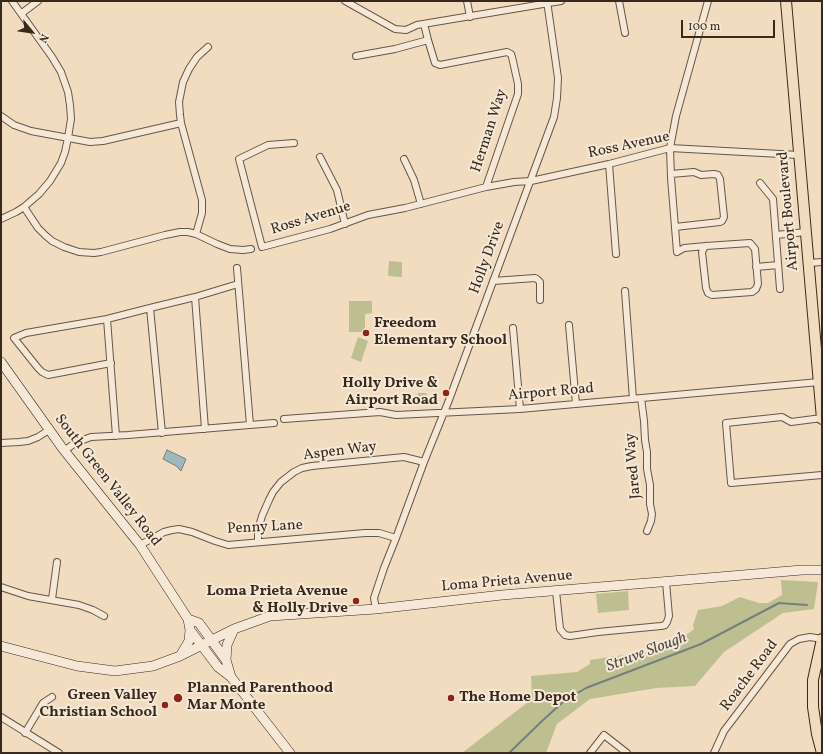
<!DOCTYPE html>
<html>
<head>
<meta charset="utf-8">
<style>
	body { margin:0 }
	#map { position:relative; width:823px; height:754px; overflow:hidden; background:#f1dcc0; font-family:Vollkorn,serif }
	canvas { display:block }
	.frame { position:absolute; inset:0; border:2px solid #372a1d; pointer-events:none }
	.north { position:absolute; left:12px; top:12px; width:40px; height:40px; -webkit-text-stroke:3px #f6e8d6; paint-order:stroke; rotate:119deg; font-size:11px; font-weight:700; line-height:16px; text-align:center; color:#372a1d }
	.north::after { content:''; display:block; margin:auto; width:14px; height:18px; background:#372a1d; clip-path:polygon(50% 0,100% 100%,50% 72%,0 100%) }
	.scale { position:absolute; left:681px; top:20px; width:94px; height:18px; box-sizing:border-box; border:2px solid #372a1d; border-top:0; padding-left:5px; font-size:12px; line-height:14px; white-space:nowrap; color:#372a1d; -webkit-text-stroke:3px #f6e8d6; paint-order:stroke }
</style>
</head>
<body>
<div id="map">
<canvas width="823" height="754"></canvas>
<div class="frame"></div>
<div class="north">N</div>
<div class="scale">100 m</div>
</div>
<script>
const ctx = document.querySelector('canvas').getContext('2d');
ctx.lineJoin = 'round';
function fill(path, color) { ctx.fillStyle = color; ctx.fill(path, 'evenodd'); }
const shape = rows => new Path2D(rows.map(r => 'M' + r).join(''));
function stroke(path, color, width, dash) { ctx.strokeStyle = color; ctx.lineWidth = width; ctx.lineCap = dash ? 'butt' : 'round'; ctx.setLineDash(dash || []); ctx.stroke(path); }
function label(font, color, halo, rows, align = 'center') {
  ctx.font = font + ' Vollkorn,serif'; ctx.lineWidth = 4; ctx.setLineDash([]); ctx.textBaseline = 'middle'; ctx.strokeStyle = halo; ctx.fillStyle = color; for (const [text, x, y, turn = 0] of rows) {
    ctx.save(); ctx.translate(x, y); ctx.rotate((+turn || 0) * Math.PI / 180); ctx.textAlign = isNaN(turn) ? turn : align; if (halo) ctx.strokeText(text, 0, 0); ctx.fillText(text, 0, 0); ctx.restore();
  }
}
const green = shape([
	[389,261,402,262,402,277,388,276],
	[349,301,372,301,372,313,365,314,365,332,349,332],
	[358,337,368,341,361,362,351,358],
	[418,393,425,393,427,394,427,402,417,402,417,395],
	[781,580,818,582,814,609,783,613,724,652,695,686,656,688,590,699,557,724,546,753,462,753,532,699,531,676,577,672,590,664,590,660,630,654,661,651,667,648,677,640,678,641,694,629,693,625,698,610,722,606,740,597,759,603,768,603,782,595],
	[628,591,629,610,598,613,596,594]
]);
const water = shape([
	[167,450,186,459,181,471,178,468,178,467,163,459,167,450]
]);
const stream = shape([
	[509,753,541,722,564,701,586,688,701,644,779,603,807,605]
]);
const street = shape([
	[345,1,395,29,406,30,417,25,561,1],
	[467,1,470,17],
	[619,1,625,33],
	[22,13,38,1],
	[424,24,428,40,435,63,440,65,507,52,511,54,512,57,518,84,518,94,486,187,514,182,531,181,609,164,670,148,799,155],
	[356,56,395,49,428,40],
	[1,116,14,125,31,131,90,142,103,141,181,123],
	[294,143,268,145,239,159,262,247,330,229,368,215,405,208,486,187],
	[320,157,337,190,345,224],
	[404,159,414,180,421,204],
	[609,164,616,254],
	[671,174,694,172,701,175,714,174,718,175,720,179,724,217,722,221,720,222,675,227],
	[760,183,773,199,780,289],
	[24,207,38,228,45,235,52,241,64,247,79,252,94,253,101,252,165,235,180,232,188,232,196,234,217,244,230,249,243,250,251,249],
	[1,219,16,212,24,207,39,194,50,181,61,163,65,152,68,138,71,119,70,105,68,92,61,72,52,57,12,1],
	[196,234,202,213,202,200,181,123,180,115,179,102,183,82,189,69,197,57,208,47],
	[776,235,806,232],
	[706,246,704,248,702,252,706,288,708,293,712,295,752,292,756,289,758,284,755,249,750,243,706,246,684,248,677,252,671,178,670,148,676,116,708,1],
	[809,263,822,262],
	[756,267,778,265],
	[237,268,250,425],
	[493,281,535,278,537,279,540,282,540,300],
	[625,291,633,399],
	[195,297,205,429],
	[150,308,162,433],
	[107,319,116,436],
	[569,325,576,404],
	[513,328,520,409],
	[111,363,48,375,42,372,38,368,14,338,26,333,107,319,150,308,195,297,238,284],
	[641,398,644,421,645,440,647,452,647,469,650,485,650,504,652,514,651,521,647,531],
	[822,418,791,422,782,417,726,423,731,483,822,475],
	[284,419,380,412,396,415,520,409,819,382],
	[1,443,19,442,28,441,38,437,49,430],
	[64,451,75,443,91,437,128,435,274,423],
	[258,542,258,533,260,523,262,516,269,500,273,492,281,482,294,472,302,468,312,466,404,457,424,462],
	[140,545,164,532,172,530,179,529,192,532,215,541,228,545,365,533,379,533,396,538],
	[1,587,28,596,79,605,93,610,104,616],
	[556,591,560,629,565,635,570,636,598,632,661,626,665,625,667,622,669,616,666,582],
	[52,599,57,562],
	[376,609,374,598,384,568,396,538,424,462,449,400,488,295,554,117,557,98,558,78,547,1],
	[1,717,59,753],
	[25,733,43,703,52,697],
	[590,753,604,735,627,753],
	[714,753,724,731,790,644,799,639,810,637,822,639]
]);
const secondary = shape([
	[1,362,63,449,140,545,188,619,190,630,218,667,231,677,290,753],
	[188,619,199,623,226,660,231,677],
	[1,646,77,666,115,671,153,666,180,656,234,629,270,616,376,609,502,595,660,582,802,570,822,570],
	[180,656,189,641,190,630],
	[226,660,227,645,234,629]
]);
const primary = shape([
	[786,1,822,419],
	[822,753,817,734,813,707,813,680,822,639]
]);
const markers = [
	[366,333,4,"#8f2418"],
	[446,393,4,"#8f2418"],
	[356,601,4,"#8f2418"],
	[178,698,5,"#8f2418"],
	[451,698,4,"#8f2418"],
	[165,705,4,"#8f2418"]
];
const streetNames = [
	["Herman Way",490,131,-72],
	["Ross Avenue",629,146,-12],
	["Airport Boulevard",789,211,-95],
	["Ross Avenue",311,219,-17],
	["Holly Drive",488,258,-70],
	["Airport Road",551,393,-5],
	["Aspen Way",340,452,-7],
	["Jared Way",634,466,-95],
	["South Green Valley Road",107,481,52],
	["Penny Lane",265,528,-3],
	["Loma Prieta Avenue",507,582,-5],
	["Roache Road",750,676,-53]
];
const poiNames = [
	["Freedom",374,324],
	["Elementary School",374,341],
	["Holly Drive &",438,384,"right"],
	["Airport Road",438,401,"right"],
	["Loma Prieta Avenue",348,592,"right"],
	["& Holly Drive",348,609,"right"],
	["Planned Parenthood",187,689],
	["Mar Monte",187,706],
	["Green Valley",157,696,"right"],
	["Christian School",157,713,"right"],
	["The Home Depot",459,698]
];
const waterNames = [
	["Struve Slough",647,653,-21]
];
fill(green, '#bdbf90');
fill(water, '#9eb9bc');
stroke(water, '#75807c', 1);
stroke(stream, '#75807c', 2);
stroke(street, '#665646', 8);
stroke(secondary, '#372a1d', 10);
stroke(primary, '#372a1d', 12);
stroke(street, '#f6e8d6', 6);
stroke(secondary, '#f6e8d6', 9);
stroke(primary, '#f1dcc0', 10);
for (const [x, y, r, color] of markers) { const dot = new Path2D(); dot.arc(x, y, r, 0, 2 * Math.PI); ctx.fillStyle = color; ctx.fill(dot); stroke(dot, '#f6e8d6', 1.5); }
label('15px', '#372a1d', '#f6e8d6', streetNames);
label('bold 15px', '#372a1d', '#f6e8d6', poiNames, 'left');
label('italic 16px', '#514e45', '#f6e8d6', waterNames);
</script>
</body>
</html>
